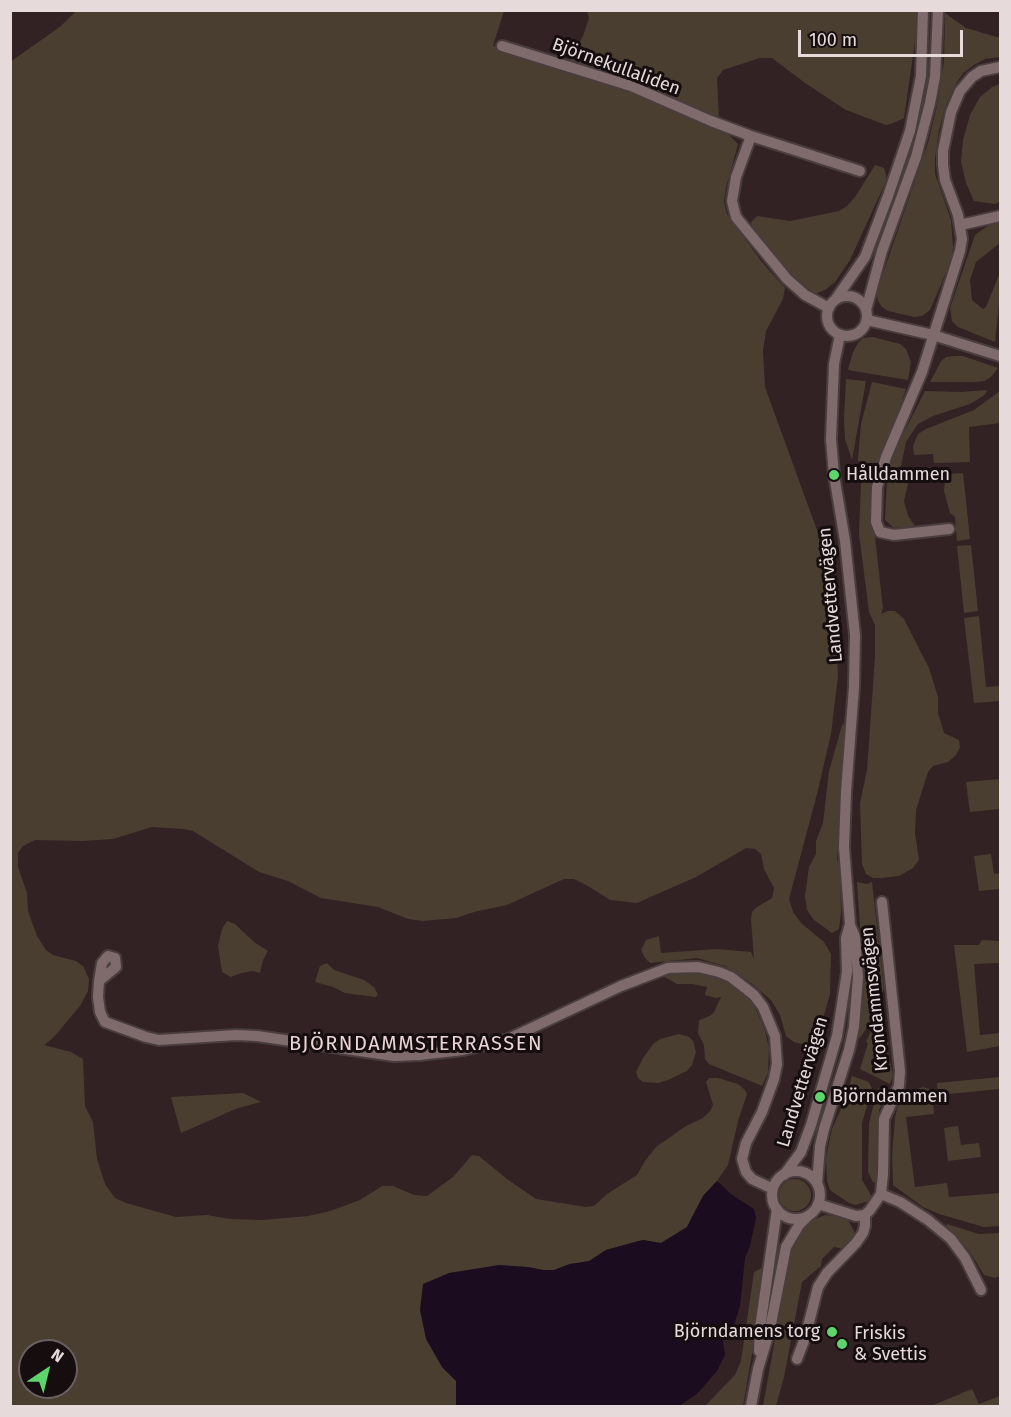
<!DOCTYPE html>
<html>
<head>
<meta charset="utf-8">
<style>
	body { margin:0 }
	#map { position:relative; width:1011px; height:1417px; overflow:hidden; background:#322223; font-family:"Fira Sans",sans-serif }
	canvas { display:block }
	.frame { position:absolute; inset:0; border:12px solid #e6dadb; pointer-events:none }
	.north { position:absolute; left:18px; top:1339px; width:60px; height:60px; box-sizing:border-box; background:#150d0e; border:2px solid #695f60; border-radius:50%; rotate:35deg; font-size:16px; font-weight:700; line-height:24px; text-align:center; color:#e6dadb }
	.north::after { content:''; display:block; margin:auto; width:21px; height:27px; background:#5dd56c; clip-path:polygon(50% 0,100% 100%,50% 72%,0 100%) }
	.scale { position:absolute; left:798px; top:30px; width:165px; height:27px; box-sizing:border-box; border:3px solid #e6dadb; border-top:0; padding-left:8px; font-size:18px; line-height:21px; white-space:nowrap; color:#e6dadb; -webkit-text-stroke:4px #150d0e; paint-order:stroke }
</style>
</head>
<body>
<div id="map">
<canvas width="1011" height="1417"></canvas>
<div class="frame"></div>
<div class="north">N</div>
<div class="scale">100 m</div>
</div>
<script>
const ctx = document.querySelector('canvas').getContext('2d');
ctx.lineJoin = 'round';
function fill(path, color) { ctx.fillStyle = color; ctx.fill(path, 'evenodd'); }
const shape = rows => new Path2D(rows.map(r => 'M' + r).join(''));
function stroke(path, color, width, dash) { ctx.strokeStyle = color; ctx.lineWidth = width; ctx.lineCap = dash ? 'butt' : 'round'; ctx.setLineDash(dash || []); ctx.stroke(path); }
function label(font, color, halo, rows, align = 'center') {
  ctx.font = font + ' "Fira Sans",sans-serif'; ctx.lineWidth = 6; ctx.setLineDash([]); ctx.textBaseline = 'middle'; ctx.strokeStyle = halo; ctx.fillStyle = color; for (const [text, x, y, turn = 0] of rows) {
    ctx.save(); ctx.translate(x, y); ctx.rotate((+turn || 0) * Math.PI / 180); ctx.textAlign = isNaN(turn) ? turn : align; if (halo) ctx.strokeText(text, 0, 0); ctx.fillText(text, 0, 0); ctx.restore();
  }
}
const green = shape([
	[76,11,504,11,493,46,562,69,572,57,583,36,589,18,587,11,916,11,917,28,904,118,891,124,886,125,846,110,805,83,772,58,760,58,723,70,717,78,719,120,728,134,738,144,726,188,724,202,727,214,761,261,785,288,783,299,766,331,763,351,765,387,822,544,835,614,838,676,831,734,817,794,789,899,793,912,801,923,824,942,831,954,830,994,818,1036,813,1043,805,1045,794,1042,786,1036,780,1015,771,1000,751,983,725,966,697,958,650,963,645,958,641,950,646,940,659,936,661,953,717,949,751,952,754,959,751,919,752,912,757,907,772,898,774,888,764,869,761,854,755,849,746,848,696,877,637,903,610,900,588,886,574,879,564,879,507,905,474,912,456,918,423,921,408,919,378,907,321,898,288,881,259,872,193,831,183,829,152,827,113,839,83,841,35,840,23,846,18,853,18,867,27,893,28,911,37,936,46,950,53,955,76,961,83,966,89,979,88,991,80,1006,53,1038,44,1045,71,1052,83,1059,85,1106,93,1122,97,1159,105,1184,115,1198,126,1203,176,1217,207,1215,230,1219,263,1220,308,1216,330,1211,360,1200,382,1186,393,1186,414,1195,427,1196,453,1177,472,1155,479,1156,507,1179,536,1199,586,1207,594,1206,607,1194,637,1175,645,1161,656,1147,686,1126,703,1118,710,1111,713,1105,706,1082,709,1078,718,1078,738,1084,744,1089,747,1094,738,1121,728,1165,717,1181,703,1196,687,1227,675,1235,661,1243,643,1240,606,1250,589,1262,570,1264,554,1270,543,1270,528,1267,449,1273,442,1367,457,1381,456,1406,11,1406,10,62,61,26],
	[30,1351,66,1351,66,1387,30,1387],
	[945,13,966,28,1000,38,1000,57,985,59,974,65,963,73,956,84,946,105,939,130,935,158,935,174,951,220,953,248,951,261,930,310,922,316,914,317,888,311,882,307,878,301,877,295,879,285,928,143,937,106,944,62],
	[1000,84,1000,202,995,204,974,201,966,183,961,162,963,140,970,115,980,97,992,87],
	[875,165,884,168,887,179,850,260,835,282,825,290,815,294,784,268,759,238,752,228,751,222,757,216,790,221,839,211,847,206,855,197],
	[1000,222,1000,243,976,262,970,280,972,300,983,309,986,307,1000,272,1000,293,995,342,958,327,952,321,950,308,975,235,989,225],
	[873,337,900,344,906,349,911,362,908,380,848,370,853,352,858,343,863,338],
	[955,356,963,356,998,368,991,377,985,381,976,382,930,382,941,361,946,357],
	[846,379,866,381,852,460,845,439,844,418],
	[872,382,906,389,880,464,871,466,858,461,858,458,861,424],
	[986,390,987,392,983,396,970,404,933,416,918,424,906,442,901,466,892,469,890,465,896,448,925,391,961,392],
	[1000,391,1000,423,969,427,970,462,934,463,933,454,914,455,913,446,918,434,926,429,974,410],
	[858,468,877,475,873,519,883,608,881,614,888,611,895,611,904,619,929,668,938,697,938,713,944,733,959,740,960,747,956,755,948,762,933,766,928,772,916,810,915,833,919,860,913,868,899,876,881,878,873,878,866,874,862,864,860,803,867,770,875,657,875,625,869,612,859,534,861,484],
	[963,473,970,539,957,541,955,517,950,513,944,491,945,479,949,474],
	[910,475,904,501,908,516,915,526,894,528,885,520,887,481,892,477],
	[971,545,978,611,964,613,957,546],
	[979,616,986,687,1000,686,1000,701,974,703,964,618],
	[843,722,845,731,837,859,840,866,841,913,839,929,832,933,814,920,807,910,805,896,809,867,816,854,816,841,823,823,829,771],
	[1000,779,1000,809,970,812,966,782],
	[991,854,994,874,1000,873,1000,889,979,891,974,856],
	[857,882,867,884,872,882,884,989,875,1006,871,1022,859,1039,864,987],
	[227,921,235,924,254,942,268,951,263,960,260,973,253,971,241,973,231,977,222,972,218,946,222,929],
	[982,940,999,941,1000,963,974,964,980,1035,1000,1033,1000,1046,967,1052,954,945,979,945],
	[327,963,334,970,364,980,374,987,378,995,375,997,345,993,333,987,315,982,320,966],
	[695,970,727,979,749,997,754,1006,764,1027,769,1048,768,1073,762,1086,709,1064,705,1059,704,1045,698,1033,699,1020,710,1016,714,1012,721,997,716,998,705,995,707,987,692,984,677,984,661,975,669,972],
	[882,1007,883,1016,881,1025,876,1028,877,1045,889,1042,887,1047,893,1075,890,1084,860,1069,868,1043,866,1042],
	[679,1034,689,1037,693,1041,696,1052,692,1065,687,1071,668,1080,658,1083,643,1082,638,1078,636,1072,643,1058,653,1044,660,1039],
	[852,1076,869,1082,872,1089,862,1123,862,1180,871,1195,869,1201,855,1205,849,1203,830,1190,827,1181,826,1158,832,1129,845,1100],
	[1000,1077,1000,1089,938,1095,937,1083],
	[923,1087,929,1089,932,1093,934,1114,906,1117,915,1187,947,1183,949,1197,1000,1193,1000,1226,984,1227,939,1214,923,1207,893,1185,892,1156,895,1117,898,1106,909,1093],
	[878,1088,887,1093,879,1110,876,1184,873,1182,868,1172,869,1123],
	[243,1093,261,1102,238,1108,181,1133,171,1097],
	[958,1126,961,1145,979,1143,981,1157,948,1161,944,1128],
	'779 1195a16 16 0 1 1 32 0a16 16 0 1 1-32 0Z',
	[825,1215,843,1217,848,1220,854,1231,854,1236,845,1249,834,1247,822,1259,821,1266,802,1282,784,1377,776,1406,763,1406,792,1245,802,1229,810,1221],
	[947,1224,979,1234,1000,1233,1000,1276,995,1278,984,1275,970,1252,946,1226],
	[764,1267,767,1267,743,1406,705,1406,735,1375,741,1361,754,1272],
	[972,1389,979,1404,1000,1396,1000,1406,931,1406]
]);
const water = shape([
	[717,1181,731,1194,754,1209,756,1218,750,1246,745,1258,740,1306,733,1328,723,1341,725,1355,717,1371,698,1393,679,1406,456,1406,456,1381,442,1367,426,1339,420,1310,423,1284,449,1273,499,1265,528,1267,543,1270,554,1270,570,1264,589,1261,606,1250,635,1242,643,1240,661,1243,687,1227,703,1196]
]);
const minor = shape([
	[502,46,631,86,711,121,751,136,860,171],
	[751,136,736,177,732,201,736,217,787,279,805,295,829,308],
	[960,225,1000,216],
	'827 316a20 20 0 1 1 40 0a20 20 0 1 1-40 0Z',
	[835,300,865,257,888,196,910,131,921,76,923,10],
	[866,310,882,251,916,157,930,103,935,77,938,10],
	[867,320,933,335,1000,356],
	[949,529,894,535,880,532,876,522,877,487,886,457,922,372,960,251,962,239,958,215,945,180,943,165,943,151,951,112,960,91,972,77,981,71,1000,67],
	[108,956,115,958,116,967,99,981,102,963,108,956],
	[99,981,98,997,100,1012,105,1022,146,1037,159,1040,236,1035,257,1036,394,1056,419,1055,463,1050,506,1040,621,986,668,968,698,967,719,972,731,977,754,995,763,1007,775,1036,777,1064,774,1079,762,1112,746,1143,742,1159,746,1172,752,1179,773,1189],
	'772 1195a24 24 0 1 1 48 0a24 24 0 1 1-48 0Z',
	[784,1175,801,1152,811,1125,837,1036,847,972,846,938,850,924,844,847,846,792,854,687,855,635,845,541,834,475,831,439,834,364,840,335],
	[817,1184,820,1146,824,1129,849,1050,854,1027,858,977,855,937,850,925],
	[881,1194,900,1202,928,1220,951,1239,965,1258,981,1290],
	[818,1204,856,1216,865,1215,870,1210,881,1194,883,1174,884,1119,899,1086,900,1071,882,902],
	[759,1351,760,1328,777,1209],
	[797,1359,805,1338,818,1287,827,1273,856,1243,863,1233,865,1226,865,1215],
	[751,1406,758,1369,770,1329,786,1247,799,1225,808,1216]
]);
const markers = [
	[834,475,6,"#5dd56c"],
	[820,1097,6,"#5dd56c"],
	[832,1332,6,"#5dd56c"],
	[842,1344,6,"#5dd56c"]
];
const streetNames = [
	["Björnekullaliden",616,67,20],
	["Landvettervägen",831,595,-95],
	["Krondammsvägen",875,999,-96],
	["Landvettervägen",803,1082,-73]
];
const poiNames = [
	["Hålldammen",846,475],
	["Björndammen",832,1097],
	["Björndamens torg",820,1332,"right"],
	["Friskis",854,1334],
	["& Svettis",854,1355]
];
const neighbourhoodNames = [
	["BJÖRNDAMMSTERRASSEN",416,1044]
];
fill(green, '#4a3e31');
fill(water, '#1c0c1f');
stroke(minor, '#4a3d3e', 14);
stroke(minor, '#7f6b6c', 10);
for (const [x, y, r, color] of markers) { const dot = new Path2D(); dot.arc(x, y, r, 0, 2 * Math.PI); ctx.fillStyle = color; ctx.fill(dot); stroke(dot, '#150d0e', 2); }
label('18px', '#e6dadb', '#150d0e', streetNames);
label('18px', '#e6dadb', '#150d0e', poiNames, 'left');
ctx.letterSpacing = '1.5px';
label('20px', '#ebd4d5', '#150d0e', neighbourhoodNames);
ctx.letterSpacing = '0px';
</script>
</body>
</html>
